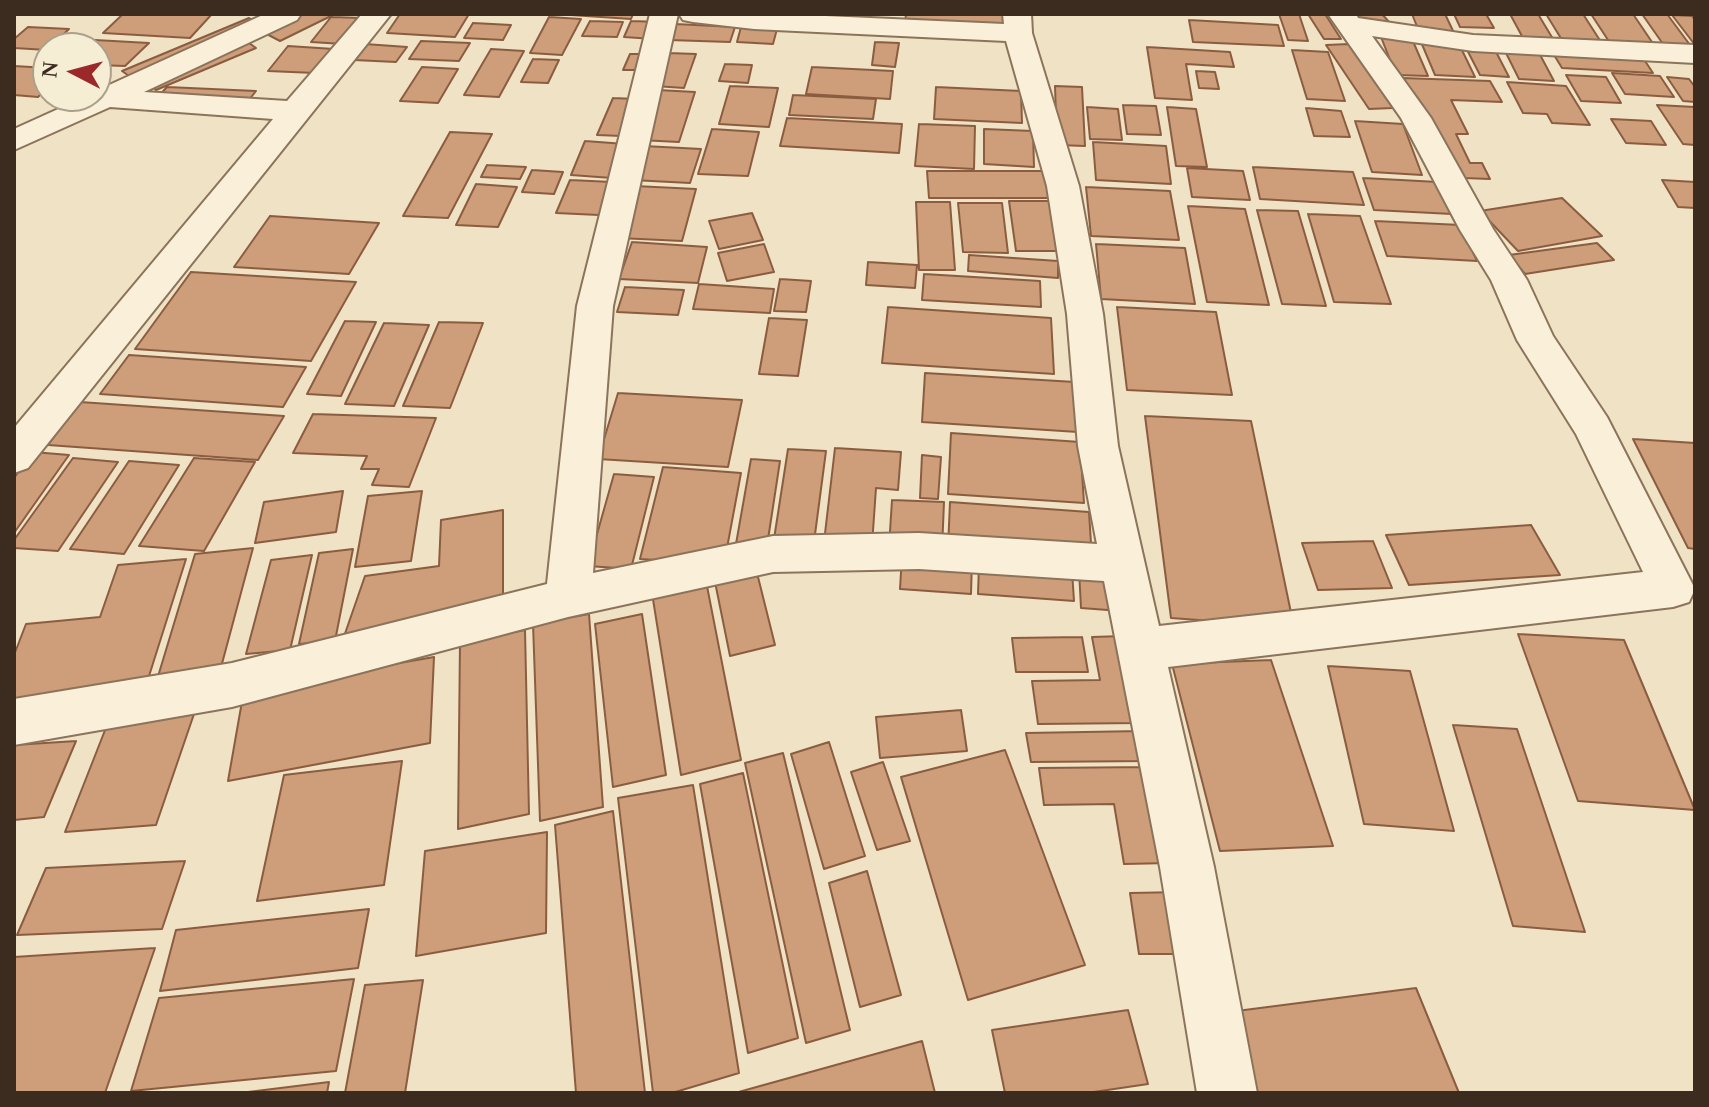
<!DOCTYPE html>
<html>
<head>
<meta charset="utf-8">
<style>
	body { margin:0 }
	#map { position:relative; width:1709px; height:1107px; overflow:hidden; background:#efe2c5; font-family:Georgia,serif }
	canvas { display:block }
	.frame { position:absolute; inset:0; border:16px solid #3b2c1f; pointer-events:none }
	.north { position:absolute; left:32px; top:32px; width:80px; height:80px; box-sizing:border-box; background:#f6edd5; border:2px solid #aba08c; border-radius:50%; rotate:276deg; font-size:22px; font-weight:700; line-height:32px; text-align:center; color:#3b2c1f }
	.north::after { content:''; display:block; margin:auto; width:28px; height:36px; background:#9b292b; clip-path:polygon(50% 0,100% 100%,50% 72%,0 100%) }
</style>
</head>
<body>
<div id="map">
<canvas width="1709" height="1107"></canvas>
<div class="frame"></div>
<div class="north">N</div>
</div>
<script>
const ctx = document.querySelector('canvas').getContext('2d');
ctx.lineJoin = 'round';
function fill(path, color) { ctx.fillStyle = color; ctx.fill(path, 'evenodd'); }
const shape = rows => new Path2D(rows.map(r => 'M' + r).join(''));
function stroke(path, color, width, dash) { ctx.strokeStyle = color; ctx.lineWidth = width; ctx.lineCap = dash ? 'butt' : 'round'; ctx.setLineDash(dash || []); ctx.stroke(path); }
const building = shape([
	[123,14,212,14,190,38,103,33,123,14],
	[297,14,335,14,280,41,261,31,297,14],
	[400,14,469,14,455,37,387,33,400,14],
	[556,14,633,14,631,19,556,14],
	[906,14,1005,14,1005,28,905,23,906,14],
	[1279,14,1299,14,1308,41,1288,40,1279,14],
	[1308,14,1325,14,1341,39,1324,39,1308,14],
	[1351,14,1382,14,1389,22,1360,24,1351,14],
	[1412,14,1445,14,1455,35,1420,34,1412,14],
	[1454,14,1486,14,1494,28,1460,27,1454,14],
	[1510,14,1538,14,1553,39,1523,38,1510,14],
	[1546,14,1583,14,1601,42,1562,40,1546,14],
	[1591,14,1633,14,1654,45,1610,43,1591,14],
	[1642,14,1667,14,1690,45,1663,44,1642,14],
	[1672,15,1692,16,1695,20,1695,45,1672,15],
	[331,17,362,18,343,44,311,42,331,17],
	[549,17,581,19,562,55,530,53,549,17],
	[249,18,258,24,132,78,122,71,249,18],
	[1189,20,1278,25,1284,46,1193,42,1189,20],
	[590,21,623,22,617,37,582,36,590,21],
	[631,21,660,22,653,39,624,37,631,21],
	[473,23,511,25,503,40,464,38,473,23],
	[675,24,735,27,730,42,669,40,675,24],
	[28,27,69,29,47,50,14,48,14,39,28,27],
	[741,27,777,29,773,44,737,42,741,27],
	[1381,37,1412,39,1428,76,1396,75,1381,37],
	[77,39,149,43,125,66,96,65,96,48,67,48,77,39],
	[245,40,256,48,156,90,145,81,245,40],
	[421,41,470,43,459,61,409,59,421,41],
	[875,42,899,43,895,67,872,65,875,42],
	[1421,42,1459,44,1475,77,1435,75,1421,42],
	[365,44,407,47,396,62,354,60,365,44],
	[1349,44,1393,108,1369,109,1326,45,1349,44],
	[1464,44,1493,46,1509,77,1480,75,1464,44],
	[288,46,334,49,315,73,268,71,288,46],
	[1147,47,1230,52,1234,67,1186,64,1192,100,1155,98,1147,47],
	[491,49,524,51,499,97,464,95,491,49],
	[1504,49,1538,51,1554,81,1519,79,1504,49],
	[1292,50,1328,52,1345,101,1307,99,1292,50],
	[1551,50,1641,55,1653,73,1562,68,1551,50],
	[668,53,696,54,684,88,655,86,668,53],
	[630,54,645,54,639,70,623,70,630,54],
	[533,59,559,60,548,83,521,82,533,59],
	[725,64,752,65,748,83,719,81,725,64],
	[14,66,48,68,48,87,38,97,14,95,14,66],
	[422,67,458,69,438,103,400,101,422,67],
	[812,67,893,71,890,99,806,94,812,67],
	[1196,71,1215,72,1219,89,1199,88,1196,71],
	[1612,73,1660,76,1674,97,1625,94,1612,73],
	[1566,75,1606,77,1621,103,1581,101,1566,75],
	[1667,77,1689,79,1695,87,1695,102,1683,101,1667,77],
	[1402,78,1490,81,1502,102,1451,100,1468,134,1456,134,1470,163,1482,163,1490,179,1464,178,1402,78],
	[1507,82,1566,86,1590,125,1552,123,1547,114,1523,113,1507,82],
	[730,86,778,88,769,127,719,124,730,86],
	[1055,86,1082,87,1085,146,1057,145,1055,86],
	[167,87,256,91,245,105,155,100,167,87],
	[936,87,1021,91,1022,123,934,119,936,87],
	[658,90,695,92,679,142,639,140,658,90],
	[793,95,876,99,873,119,789,115,793,95],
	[613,98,636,99,622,136,597,135,613,98],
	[1123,105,1156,106,1161,135,1127,134,1123,105],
	[1657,105,1695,107,1695,145,1683,144,1657,105],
	[1087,107,1118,109,1122,140,1090,139,1087,107],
	[1167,107,1196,109,1207,167,1176,166,1167,107],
	[1306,108,1341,111,1350,137,1314,136,1306,108],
	[787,118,902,124,899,153,780,146,787,118],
	[1611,119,1651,121,1666,145,1626,143,1611,119],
	[1355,121,1403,124,1422,175,1372,172,1355,121],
	[919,124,975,126,974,169,915,166,919,124],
	[712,129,759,132,748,176,698,174,712,129],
	[984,129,1033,131,1034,167,984,164,984,129],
	[450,132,492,134,448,218,403,216,450,132],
	[585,141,625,144,612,178,571,175,585,141],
	[1093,142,1166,146,1171,184,1096,180,1093,142],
	[644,146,701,149,690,183,632,180,644,146],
	[487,165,526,167,520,179,481,177,487,165],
	[1253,167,1353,172,1364,205,1260,199,1253,167],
	[1187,168,1243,171,1250,200,1192,197,1187,168],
	[532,170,563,172,554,194,522,192,532,170],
	[927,171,1047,171,1051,198,929,198,927,171],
	[1363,178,1438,182,1452,214,1374,210,1363,178],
	[570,180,612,182,599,215,556,213,570,180],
	[1662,180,1695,182,1695,208,1678,207,1662,180],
	[476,184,517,187,498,227,456,225,476,184],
	[635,186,696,189,682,241,619,238,635,186],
	[1086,187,1170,191,1179,240,1091,236,1086,187],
	[1562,198,1602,236,1518,251,1480,211,1562,198],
	[1009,201,1054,201,1062,251,1016,251,1009,201],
	[916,202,950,202,955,270,919,270,916,202],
	[958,203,1002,203,1008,253,963,252,958,203],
	[1188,206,1245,209,1269,305,1207,302,1188,206],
	[1257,210,1298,211,1326,306,1282,304,1257,210],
	[752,213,763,240,719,249,709,221,752,213],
	[1308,214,1360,216,1391,304,1334,302,1308,214],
	[270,216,379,223,349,274,234,267,270,216],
	[1375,221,1461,225,1477,261,1387,256,1375,221],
	[632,242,707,247,698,283,619,279,632,242],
	[1597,243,1614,260,1525,274,1509,255,1597,243],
	[764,244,774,272,727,281,718,253,764,244],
	[1096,244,1185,248,1195,304,1101,299,1096,244],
	[969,255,1058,261,1058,278,968,271,969,255],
	[868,262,917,265,915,288,866,285,868,262],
	[191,272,356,282,311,361,135,349,191,272],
	[924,274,1040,281,1041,307,922,300,924,274],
	[780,279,811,281,806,312,774,311,780,279],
	[699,284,774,289,770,313,693,309,699,284],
	[625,287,684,290,678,315,617,312,625,287],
	[888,307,1051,318,1054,374,882,363,888,307],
	[1117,307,1216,312,1232,395,1127,390,1117,307],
	[769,318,807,320,798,376,759,374,769,318],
	[345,321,376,322,341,396,307,394,345,321],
	[439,322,483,323,450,408,403,406,439,322],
	[384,323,429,325,394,406,345,404,384,323],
	[129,355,306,367,283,407,100,394,129,355],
	[925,373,1075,382,1078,432,922,422,925,373],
	[618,393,742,400,728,467,598,459,618,393],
	[80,402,284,416,258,460,48,445,80,402],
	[313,414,436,418,409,487,372,485,379,469,361,469,367,456,293,453,313,414],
	[1145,416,1251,421,1294,627,1171,618,1145,416],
	[951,433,1080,442,1084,503,948,494,951,433],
	[1633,439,1695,443,1695,549,1688,548,1633,439],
	[835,448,901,452,898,490,876,488,872,545,824,542,835,448],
	[788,449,826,451,814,542,774,539,788,449],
	[33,452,69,455,14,533,14,478,33,452],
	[922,455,941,457,938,499,920,498,922,455],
	[73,458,118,462,58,551,14,548,14,540,73,458],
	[194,458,255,462,204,551,139,546,194,458],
	[751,459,780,461,767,546,736,544,751,459],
	[129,461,179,465,124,554,70,549,129,461],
	[663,467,741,473,724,564,640,559,663,467],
	[614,474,654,477,631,569,588,566,614,474],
	[343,491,336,532,255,543,264,502,343,491],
	[422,491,411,561,355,567,368,496,422,491],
	[892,500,944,502,942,550,889,547,892,500],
	[950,502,1089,512,1092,559,948,548,950,502],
	[503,510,503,610,340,648,365,576,439,566,441,520,503,510],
	[1531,525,1560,575,1409,585,1386,535,1531,525],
	[1373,541,1392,588,1318,590,1302,543,1373,541],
	[253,548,216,686,153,693,195,554,253,548],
	[353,549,335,641,299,644,319,553,353,549],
	[312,555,290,650,246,654,271,560,312,555],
	[902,555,972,560,971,594,900,589,902,555],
	[186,559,143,695,14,710,14,655,26,624,100,617,118,565,186,559],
	[979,564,1072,571,1074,601,978,594,979,564],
	[1079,570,1118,572,1121,611,1081,608,1079,570],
	[757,573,775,645,730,656,715,582,757,573],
	[706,581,741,760,681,775,652,593,706,581],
	[589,614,603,807,540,821,533,624,589,614],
	[642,614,666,775,613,787,595,624,642,614],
	[525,630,529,814,458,829,460,642,525,630],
	[1518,634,1624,640,1695,810,1578,801,1518,634],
	[1124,636,1140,723,1038,724,1032,681,1100,680,1092,637,1124,636],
	[1082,637,1088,672,1016,672,1012,638,1082,637],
	[434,657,430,743,228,781,244,690,434,657],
	[1271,660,1333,846,1220,851,1172,664,1271,660],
	[1328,666,1410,671,1454,831,1364,824,1328,666],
	[961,710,967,751,880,758,876,717,961,710],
	[194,714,156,825,65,832,109,720,194,714],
	[1453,725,1517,729,1585,932,1513,926,1453,725],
	[1143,731,1148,761,1031,762,1026,733,1143,731],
	[76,741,44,817,14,820,14,745,76,741],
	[829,742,865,856,824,869,791,754,829,742],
	[1005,750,1085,965,968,1000,901,777,1005,750],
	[783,753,850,1030,806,1043,745,763,783,753],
	[402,761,384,885,257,901,284,775,402,761],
	[883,762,910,841,877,850,851,772,883,762],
	[1152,767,1170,863,1124,864,1114,804,1044,805,1039,768,1152,767],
	[743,773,798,1038,748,1053,700,784,743,773],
	[693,785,739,1073,672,1093,653,1093,618,798,693,785],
	[613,811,645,1093,576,1093,555,825,613,811],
	[547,832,546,933,416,956,425,851,547,832],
	[185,861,162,929,17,935,46,868,185,861],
	[867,871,901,995,860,1007,829,883,867,871],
	[1183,892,1195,954,1139,954,1130,893,1183,892],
	[369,909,358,968,160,991,176,930,369,909],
	[155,948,105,1093,14,1093,14,957,155,948],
	[354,979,336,1071,131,1091,159,998,354,979],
	[423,980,405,1093,345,1093,365,985,423,980],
	[1416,988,1459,1093,1245,1093,1221,1013,1416,988],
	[1128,1010,1148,1084,1087,1093,1005,1093,992,1030,1128,1010],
	[922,1041,935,1093,735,1093,922,1041],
	[329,1082,327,1093,240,1093,329,1082]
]);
const street = shape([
	[265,14,301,14,297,20,144,92,287,101,362,14,391,14,28,468,14,473,14,428,273,119,110,107,14,150,14,129,87,96,96,96,96,91,265,14],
	[650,14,678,14,613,306,593,573,773,536,919,533,1097,544,1078,446,1067,314,1047,186,1006,41,754,29,693,22,683,20,679,14,781,14,1004,24,1003,14,1031,14,1032,33,1079,186,1103,314,1118,446,1159,626,1643,572,1576,434,1517,340,1491,280,1460,230,1401,118,1328,14,1356,14,1358,18,1473,35,1695,45,1695,63,1473,51,1372,36,1431,118,1493,229,1527,280,1553,336,1607,417,1695,589,1689,602,1673,607,1168,667,1214,867,1257,1093,1197,1093,1160,867,1104,581,919,569,773,572,568,617,232,707,14,745,14,699,232,663,547,584,577,306,650,14]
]);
fill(building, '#ce9d7a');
stroke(building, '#8b5d40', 2);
stroke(street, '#8b745b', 4);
fill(street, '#faf0d9');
</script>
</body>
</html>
